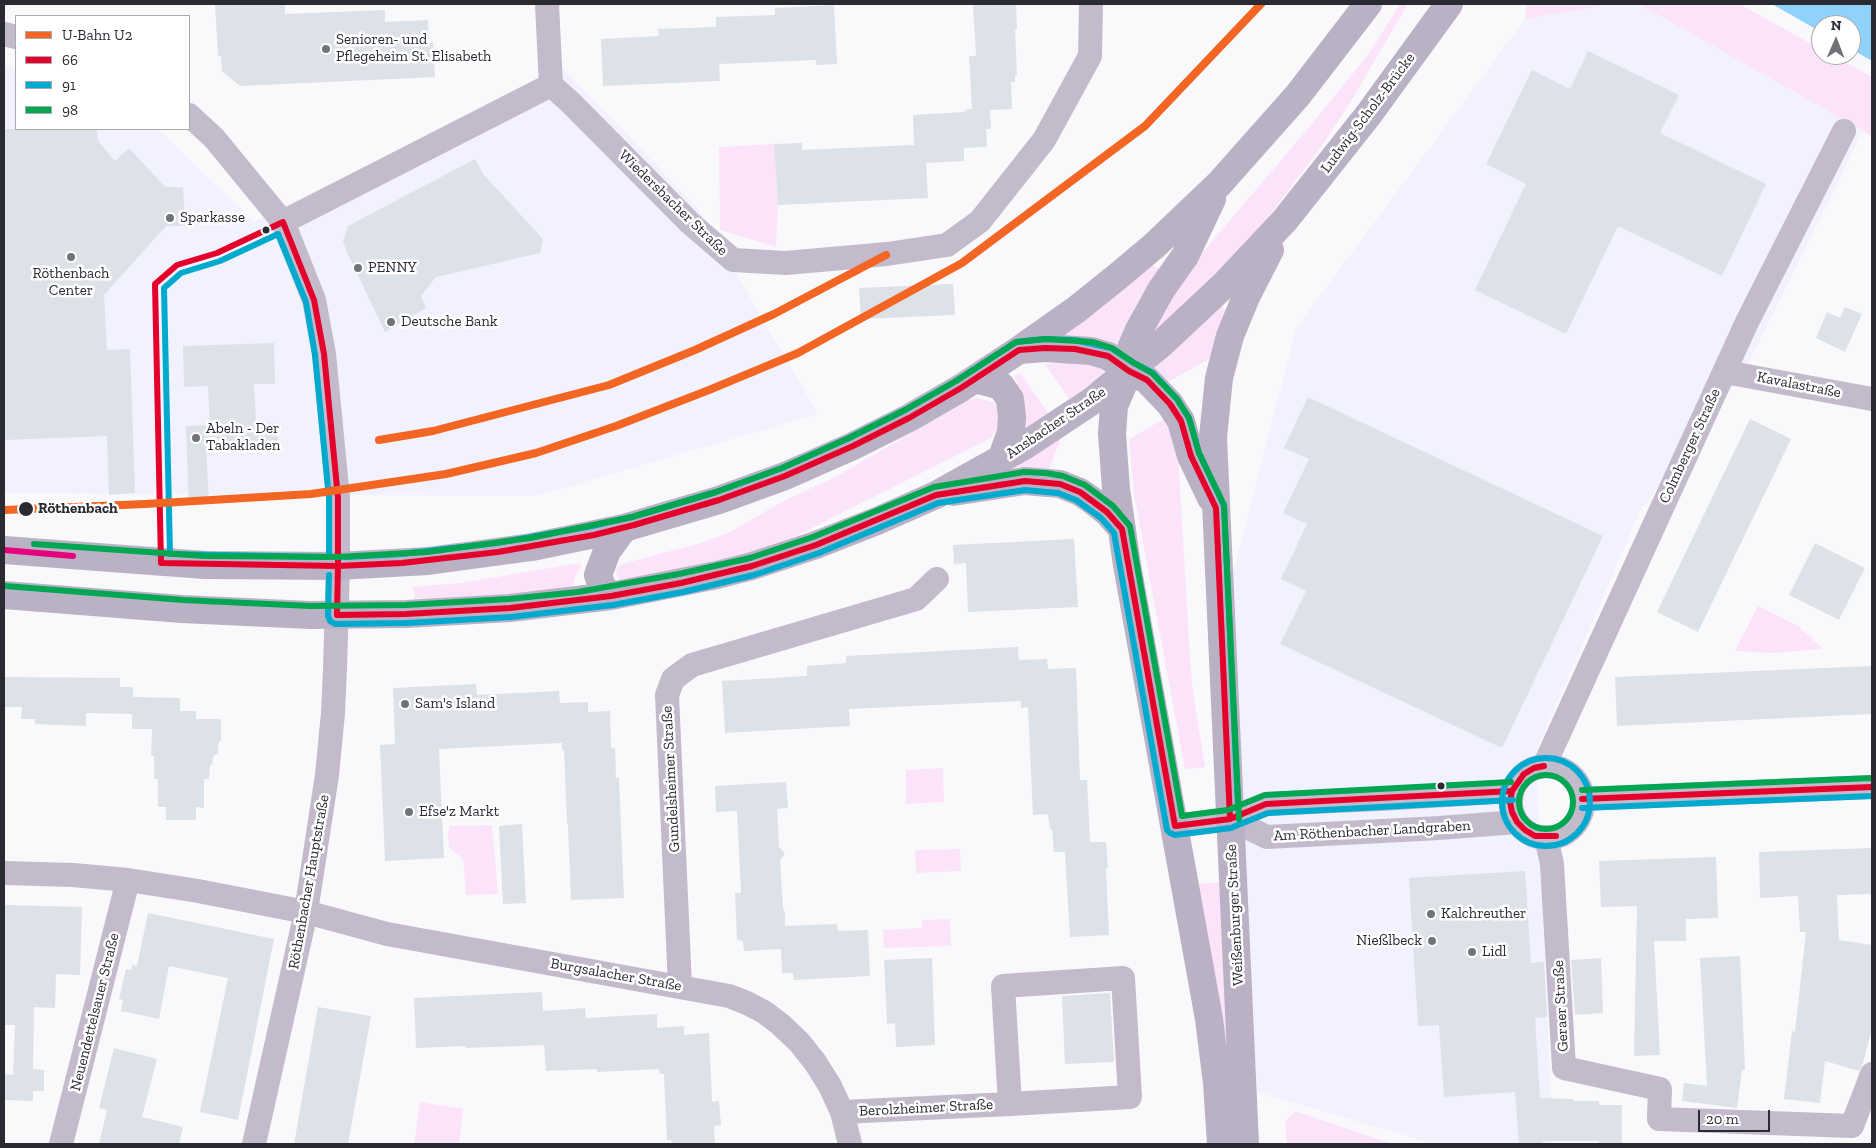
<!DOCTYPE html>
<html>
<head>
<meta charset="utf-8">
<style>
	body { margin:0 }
	#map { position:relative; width:1876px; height:1148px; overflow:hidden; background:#f9f9fc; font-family:"Zilla Slab",serif }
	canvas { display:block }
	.frame { position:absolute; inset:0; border:5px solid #2a2a33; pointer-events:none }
	.legend { position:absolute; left:15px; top:15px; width:175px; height:115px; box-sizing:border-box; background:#fff; border:1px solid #aaaaad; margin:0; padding:6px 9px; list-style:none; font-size:15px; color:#2a2a33 }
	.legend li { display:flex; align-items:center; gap:10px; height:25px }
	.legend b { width:25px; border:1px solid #aaaaad }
	.north { position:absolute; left:1811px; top:15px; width:50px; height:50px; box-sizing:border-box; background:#fff; border:1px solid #aaaaad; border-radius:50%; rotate:1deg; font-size:14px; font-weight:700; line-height:20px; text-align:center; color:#2a2a33 }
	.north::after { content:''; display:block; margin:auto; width:18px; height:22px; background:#727279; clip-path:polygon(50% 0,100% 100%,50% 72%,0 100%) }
	.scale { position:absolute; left:1698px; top:1110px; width:72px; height:22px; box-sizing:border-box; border:2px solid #2a2a33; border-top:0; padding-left:6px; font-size:15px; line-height:18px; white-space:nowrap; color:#2a2a33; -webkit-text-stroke:4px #fff; paint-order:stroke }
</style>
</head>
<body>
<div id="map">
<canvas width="1876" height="1148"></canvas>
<div class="frame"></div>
<ul class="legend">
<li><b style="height:6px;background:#f26522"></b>U-Bahn U2</li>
<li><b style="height:6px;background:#e4002b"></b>66</li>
<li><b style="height:6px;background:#00a9ce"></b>91</li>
<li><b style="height:6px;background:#00a651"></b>98</li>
</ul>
<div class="north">N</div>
<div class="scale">20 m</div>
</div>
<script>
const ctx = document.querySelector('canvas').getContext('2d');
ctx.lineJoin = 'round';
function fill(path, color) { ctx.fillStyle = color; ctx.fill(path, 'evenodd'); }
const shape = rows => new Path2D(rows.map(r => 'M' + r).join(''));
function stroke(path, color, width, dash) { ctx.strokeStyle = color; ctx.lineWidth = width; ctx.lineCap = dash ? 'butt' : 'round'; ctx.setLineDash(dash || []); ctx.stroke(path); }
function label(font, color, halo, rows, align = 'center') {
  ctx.font = font + ' "Zilla Slab",serif'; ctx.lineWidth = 5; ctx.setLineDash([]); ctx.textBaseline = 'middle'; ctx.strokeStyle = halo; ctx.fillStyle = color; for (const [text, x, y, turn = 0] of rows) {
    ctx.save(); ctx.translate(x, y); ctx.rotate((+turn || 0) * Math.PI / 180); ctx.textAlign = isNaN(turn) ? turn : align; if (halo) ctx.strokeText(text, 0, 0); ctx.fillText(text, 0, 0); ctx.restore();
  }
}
const built = shape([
	[1614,4,1639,4,1863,131,1745,371,1640,511,1536,752,1553,1144,1435,1144,1257,1092,1228,594,1296,328,1525,19],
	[4,65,16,69,16,129,158,129,254,222,563,68,698,208,818,414,536,496,4,493]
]);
const green = shape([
	[1400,4,1408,4,1348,106,1319,150,1262,225,1218,274,1147,340,1151,329,1196,260,1311,125,1368,55],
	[1526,4,1614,4,1525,19],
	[1639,4,1739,4,1821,49,1821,55,1832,55,1872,77,1872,136],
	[774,144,778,205,776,247,720,230,719,147],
	[1152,264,1159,270,1140,298,1115,347,1059,337],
	[1221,306,1226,311,1209,359,1166,383,1153,367],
	[1062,363,1087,365,1103,369,1104,375,1069,399,1045,364],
	[1020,373,1049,414,1026,430,1022,428,1022,392,1015,379,1015,375],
	[976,398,993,402,999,409,999,425,996,431,991,438,798,535,747,555,626,581,620,580,616,574,617,568,622,564,701,543,728,533,784,501,837,476,969,400],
	[1164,419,1169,427,1178,453,1190,659,1193,692,1205,767,1185,769,1134,494,1129,439],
	[1061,437,1060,441,1047,474,1015,474,1012,467],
	[580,563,581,567,575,576,572,589,415,602,413,587,461,583],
	[1758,606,1798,626,1823,649,1774,653,1735,651],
	[943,768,944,802,906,804,906,770],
	[492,825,498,894,466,895,463,859,449,848,448,835,450,826],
	[960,849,961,871,916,873,915,850],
	[1221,882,1230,1068,1198,884],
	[950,919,951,946,884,948,883,930,922,928,922,920],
	[420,1102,463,1109,459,1144,414,1144],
	[1295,1111,1393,1144,1287,1144,1285,1122]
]);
const water = shape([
	[1772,4,1872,4,1872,61,1851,49,1851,25,1821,25,1821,32]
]);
const building = shape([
	[215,4,285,4,285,14,385,10,385,22,428,20,429,42,433,42,435,77,240,86,222,71,221,56,218,56],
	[973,4,1016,4,1017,29,1015,30,1017,76,1015,76,1015,82,1011,82,1012,109,990,110,991,129,986,129,987,147,964,148,964,161,926,163,928,198,778,205,774,144,802,143,802,150,914,145,913,115,965,112,964,110,972,109,969,56,976,56],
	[834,5,837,64,816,65,816,60,719,64,720,81,603,86,601,39,659,36,658,29,716,27,716,17,775,15,775,8],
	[1588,51,1679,95,1660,133,1766,184,1722,276,1618,226,1566,334,1475,290,1526,184,1486,164,1532,70,1570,89],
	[4,129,97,129,98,141,115,161,129,148,165,187,183,187,185,226,166,226,104,295,107,350,130,349,135,493,109,495,107,436,4,440],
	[475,159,484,175,543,239,540,253,436,277,421,296,426,308,385,332,347,252,343,241,348,226],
	[953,284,955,315,861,319,859,288],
	[1845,307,1862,314,1845,352,1816,338,1827,312,1840,318],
	[274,343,275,384,254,384,256,423,277,423,278,443,206,445,209,504,189,505,186,426,210,425,208,386,184,387,183,346],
	[1308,397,1603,536,1502,748,1280,644,1306,591,1281,579,1307,524,1283,513,1309,459,1284,448],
	[1750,419,1791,439,1698,632,1657,612],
	[1074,539,1078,607,968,612,966,563,954,564,953,545],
	[1815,543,1865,568,1839,620,1789,595],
	[1018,647,1019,660,1047,659,1048,669,1076,668,1080,780,1087,780,1090,842,1106,842,1108,868,1106,868,1109,935,1070,937,1065,852,1054,852,1052,829,1050,829,1048,814,1033,815,1028,707,1021,708,1021,701,849,709,850,726,725,733,722,681,807,676,807,666,846,663,846,656],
	[1872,666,1872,714,1617,726,1615,677],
	[4,677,120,678,120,687,133,687,133,697,180,698,180,711,196,711,196,719,221,719,221,740,218,743,218,754,213,756,212,765,210,765,209,779,204,779,204,808,196,807,196,820,166,820,166,807,158,807,158,779,154,779,154,756,151,756,152,729,132,729,132,714,86,713,86,726,35,724,35,719,21,719,22,707,4,707],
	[476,684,477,695,559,691,560,703,588,702,588,712,610,711,611,748,615,748,616,778,619,778,624,898,571,900,568,824,567,824,564,750,562,750,562,743,439,749,444,858,385,861,380,745,395,744,393,688],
	[786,782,788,808,777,809,779,847,785,854,780,860,783,908,785,912,785,926,837,924,838,931,868,930,870,976,794,980,793,973,782,973,781,949,744,951,743,941,737,940,735,893,741,893,737,811,716,812,715,786],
	[522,824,526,903,503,904,499,826],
	[1872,848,1872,894,1837,895,1839,940,1872,945,1872,1029,1862,1066,1859,1071,1825,1061,1820,1103,1784,1099,1792,1031,1795,1032,1806,932,1800,932,1798,896,1760,898,1759,852],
	[1716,857,1718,918,1686,919,1686,941,1654,941,1660,1055,1634,1056,1637,906,1601,907,1599,861],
	[1525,871,1531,963,1544,962,1547,1017,1535,1018,1540,1098,1574,1099,1574,1101,1599,1101,1599,1105,1622,1105,1622,1144,1599,1144,1599,1141,1543,1141,1543,1144,1519,1144,1515,1092,1444,1097,1439,1025,1418,1026,1409,878],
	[4,905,82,907,80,975,56,974,55,1008,34,1007,33,1069,44,1070,44,1091,33,1091,33,1101,4,1100,4,1074,13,1075,15,1025,4,1025],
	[148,913,274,939,238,1120,200,1112,228,978,169,966,159,1019,121,1011,123,1000,119,999,126,969,131,970,132,965,137,966],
	[1740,956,1745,1070,1742,1070,1737,1108,1682,1101,1684,1083,1707,1086,1700,958],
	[932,958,935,1045,896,1047,895,1023,887,1024,884,960],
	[1601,958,1603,1013,1575,1015,1571,960],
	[542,992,543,1011,585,1008,586,1018,657,1014,657,1028,684,1026,684,1035,709,1033,712,1102,719,1101,721,1125,714,1126,715,1144,672,1144,671,1140,667,1140,664,1074,660,1074,659,1069,597,1072,597,1069,546,1071,544,1045,466,1048,466,1046,416,1048,414,998],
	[1110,993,1114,1062,1065,1064,1062,996],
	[318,1007,371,1016,348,1144,294,1144],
	[114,1048,157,1059,142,1117,183,1127,179,1144,99,1144,107,1110,99,1108]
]);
const street = shape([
	[547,4,551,85],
	[4,34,16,37],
	[551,85,571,103,690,223,733,260,786,263,887,254,947,245,980,221,1044,140,1090,56,1091,4],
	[189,115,214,138,283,222,314,300,324,354,338,498,338,566,335,669,333,713,327,775,306,912,254,1144],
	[283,222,551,85],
	[1725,372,1872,399],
	[1544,766,1747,322,1844,131],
	'1511 802a36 36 0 1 1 72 0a36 36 0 1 1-72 0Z',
	[1582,799,1872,787],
	[1230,819,1267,837,1439,828,1517,822],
	[1175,826,1230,819,1266,804,1380,799,1512,791],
	[1546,837,1552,864,1564,1068,1660,1089,1659,1119,1852,1126,1872,1074],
	[4,873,73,875,128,880,198,891,306,912,387,934,729,996,747,1003,764,1012,780,1024,799,1042,815,1062,830,1086,842,1112,850,1144],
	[680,987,667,695,673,679,692,665,916,599,937,579],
	[842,1112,1010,1104,1130,1097,1123,978,1003,986,1010,1104],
	[61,1144,128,880]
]);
const primary = shape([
	[1212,199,1185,256,1161,290,1139,330,1131,348,1129,371,1114,406,1112,434,1116,489,1127,565,1209,1019,1217,1083,1221,1144],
	[1019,350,1045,348,1091,351,1108,356,1129,371,1147,380,1170,404,1181,421,1191,456,1211,498],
	[975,379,1001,386,1010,399,1012,417,1011,432,1001,460],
	[953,492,1025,481,1060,484,1080,492,1093,501,1107,512,1122,529],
	[4,550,205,565,338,566,428,561,532,547,624,528,719,500,785,476,853,446,909,418,961,388,1019,350,1077,309,1117,277,1155,245,1219,184,1298,95,1368,4],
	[4,595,182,609,310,615,406,614,510,608,611,596,717,575,752,566,816,545,877,521,936,495,1024,446,1092,401,1161,344,1224,285,1285,220,1369,114,1449,4],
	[611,596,602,587,598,575,607,551,624,528],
	[1245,1144,1213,437,1219,378,1230,336,1246,297,1270,250]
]);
const bus1 = shape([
	[283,222,314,300,324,354,338,498,338,566,161,563,155,284,177,265,217,253,283,222],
	[338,566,337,615,406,614,510,608,611,596,681,583,752,566,816,545,936,495,1025,481,1060,484,1080,492,1107,512,1122,529,1175,826,1230,819],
	[338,566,402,563,498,552,594,535,634,525,719,500,785,476,853,446,909,418,961,388,1019,350,1045,348,1075,349,1108,356,1129,371,1147,380,1170,404,1181,421,1191,456,1216,508,1230,819],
	[1544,766,1534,768,1524,774,1512,791,1510,802,1512,812,1517,822,1525,830,1535,836,1556,836],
	[1582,799,1872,787],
	[1230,819,1266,804,1512,791]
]);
const bus2 = shape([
	[278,234,306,302,315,355,329,498,329,557,170,554,164,288,181,273,220,261,278,234],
	[347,557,401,554,497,543,592,526,632,517,716,492,782,468,849,438,905,410,956,381,1016,342,1044,339,1075,340,1111,348,1134,363,1153,373,1177,399,1189,418,1199,453,1224,506,1238,806],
	[329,575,328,616,330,621,335,624,407,623,511,617,613,605,683,592,754,575,819,553,938,503,1025,490,1058,493,1076,500,1101,518,1114,533,1167,830,1170,833,1175,835,1231,828],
	'1502 802a44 44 0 1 1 88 0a44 44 0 1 1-88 0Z',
	[1582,808,1872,796],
	[1233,827,1268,813,1513,800]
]);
const bus3 = shape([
	[34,544,205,556,338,557,427,552,530,538,632,517,716,492,782,468,849,438,905,410,956,381,1016,342,1046,339,1093,342,1112,348,1134,363,1152,373,1177,399,1189,418,1199,453,1224,505,1239,819],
	[5,586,183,600,310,606,406,605,509,599,578,592,679,574,750,558,813,537,934,487,1024,472,1046,473,1063,476,1085,485,1113,506,1130,526,1182,816,1228,810,1265,795,1511,782],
	'1519 802a27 27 0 1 1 54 0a27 27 0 1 1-54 0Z',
	[1582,790,1872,778]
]);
const bus4 = shape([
	[4,550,73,556]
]);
const metro1 = shape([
	[379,440,433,431,609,385,695,350,774,314,886,255],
	[4,510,145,504,311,494,446,474,536,453,616,426,709,390,798,353,962,263,1145,126,1261,4]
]);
const markers = [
	[326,49,5,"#727279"],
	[170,218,5,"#727279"],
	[266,230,4.5,"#2a2a33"],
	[71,257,5,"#727279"],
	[358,268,5,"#727279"],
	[391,322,5,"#727279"],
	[196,438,5,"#727279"],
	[26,509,8,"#2a2a33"],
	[405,704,5,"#727279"],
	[1441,786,4.5,"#2a2a33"],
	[409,812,5,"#727279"],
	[1431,914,5,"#727279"],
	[1432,941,5,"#727279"],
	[1472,952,5,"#727279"]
];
const poiNames = [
	["Senioren- und",336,40],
	["Pflegeheim St. Elisabeth",336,57],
	["Sparkasse",180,218],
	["PENNY",368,268],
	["Röthenbach",71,274,"center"],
	["Center",71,291,"center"],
	["Deutsche Bank",401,322],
	["Abeln - Der",206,429],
	["Tabakladen",206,446],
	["Sam's Island",415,704],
	["Efse'z Markt",419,812],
	["Kalchreuther",1441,914],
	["Nießlbeck",1422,941,"right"],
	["Lidl",1482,952]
];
const streetNames = [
	["Ludwig-Scholz-Brücke",1368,113,-53],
	["Wiedersbacher Straße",673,203,44],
	["Kavalastraße",1799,385,11],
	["Ansbacher Straße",1056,423,-34],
	["Colmberger Straße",1690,446,-65],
	["Gundelsheimer Straße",671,779,-93],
	["Am Röthenbacher Landgraben",1372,831,-3],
	["Röthenbacher Hauptstraße",309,882,-80],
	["Weißenburger Straße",1235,915,-93],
	["Burgsalacher Straße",616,975,10],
	["Geraer Straße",1561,1006,-93],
	["Neuendettelsauer Straße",95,1012,-76],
	["Berolzheimer Straße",926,1108,-3]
];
const stopNames = [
	["Röthenbach",38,509]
];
fill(built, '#f2f2fe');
fill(green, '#fbe3fa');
fill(water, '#8fd2fb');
fill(building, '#dde1e8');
stroke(street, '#c3bbcb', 24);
stroke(primary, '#bbb1c5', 28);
stroke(bus1, '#e4002b', 6);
stroke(bus2, '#00a9ce', 6);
stroke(bus3, '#00a651', 6);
stroke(bus4, '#e5007d', 6);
stroke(metro1, '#f26522', 8);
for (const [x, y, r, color] of markers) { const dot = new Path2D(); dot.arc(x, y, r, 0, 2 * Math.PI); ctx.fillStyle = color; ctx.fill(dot); stroke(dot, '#fff', 2); }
label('15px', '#2a2a33', '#fff', poiNames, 'left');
label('15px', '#2a2a33', '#fff', streetNames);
label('bold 15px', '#2a2a33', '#fff', stopNames, 'left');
</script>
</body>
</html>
